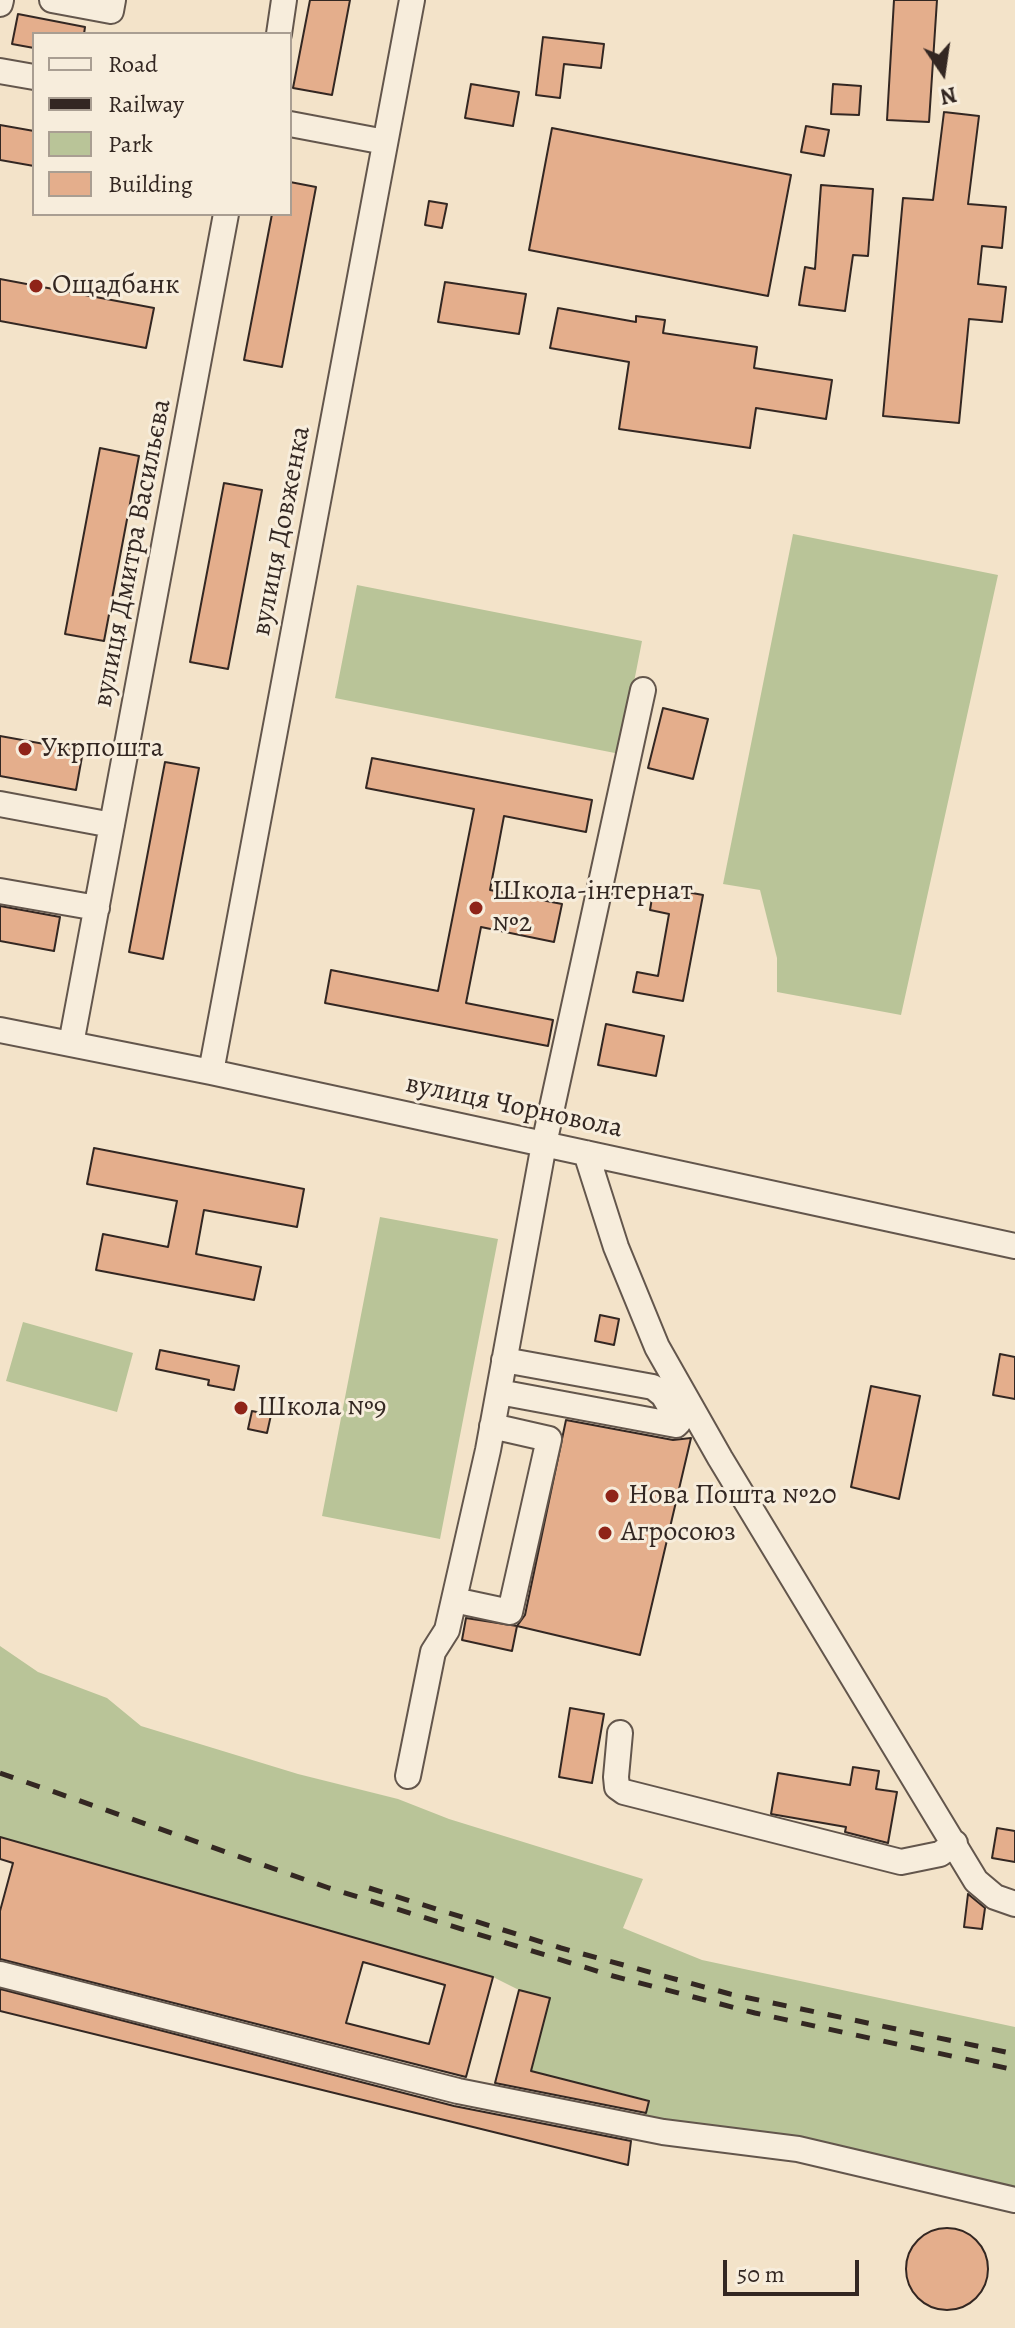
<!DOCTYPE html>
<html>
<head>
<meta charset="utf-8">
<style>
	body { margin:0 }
	#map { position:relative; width:1015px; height:2328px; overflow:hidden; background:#f3e3c9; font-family:Alegreya,serif }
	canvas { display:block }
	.legend { position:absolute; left:32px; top:32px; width:260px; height:184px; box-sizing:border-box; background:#f7eddc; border:2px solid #a99e92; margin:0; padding:10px 14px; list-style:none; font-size:24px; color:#332722 }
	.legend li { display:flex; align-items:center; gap:16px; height:40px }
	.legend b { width:40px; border:2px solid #a99e92 }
	.north { position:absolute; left:903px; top:32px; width:80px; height:80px; -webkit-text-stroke:6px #f7eddc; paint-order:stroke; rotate:167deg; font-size:22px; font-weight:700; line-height:32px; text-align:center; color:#332722 }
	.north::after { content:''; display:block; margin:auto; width:28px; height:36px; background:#332722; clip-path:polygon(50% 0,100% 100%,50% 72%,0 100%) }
	.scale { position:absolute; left:723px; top:2260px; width:136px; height:36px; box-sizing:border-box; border:4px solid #332722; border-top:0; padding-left:10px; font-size:24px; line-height:28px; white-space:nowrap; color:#332722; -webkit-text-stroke:6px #f7eddc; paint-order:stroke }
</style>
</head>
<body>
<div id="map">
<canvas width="1015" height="2328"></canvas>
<ul class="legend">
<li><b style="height:10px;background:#f7eddc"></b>Road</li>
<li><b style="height:10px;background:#332722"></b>Railway</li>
<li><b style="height:22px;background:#b9c498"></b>Park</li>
<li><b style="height:22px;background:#e4ae8c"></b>Building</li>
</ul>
<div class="north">N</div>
<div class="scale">50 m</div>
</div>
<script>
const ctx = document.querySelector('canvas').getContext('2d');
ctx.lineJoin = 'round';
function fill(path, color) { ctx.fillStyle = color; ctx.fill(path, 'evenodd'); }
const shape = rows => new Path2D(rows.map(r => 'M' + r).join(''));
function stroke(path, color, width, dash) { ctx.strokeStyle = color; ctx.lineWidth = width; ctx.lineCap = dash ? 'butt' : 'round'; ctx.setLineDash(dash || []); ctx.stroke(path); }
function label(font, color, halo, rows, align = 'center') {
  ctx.font = font + ' Alegreya,serif'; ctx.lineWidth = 6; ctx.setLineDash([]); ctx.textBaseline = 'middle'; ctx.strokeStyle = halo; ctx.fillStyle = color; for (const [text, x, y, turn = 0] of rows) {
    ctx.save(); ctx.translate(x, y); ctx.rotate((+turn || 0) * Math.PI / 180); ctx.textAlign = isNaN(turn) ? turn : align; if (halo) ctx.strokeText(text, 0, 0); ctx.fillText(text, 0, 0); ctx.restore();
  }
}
const green = shape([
	[793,534,998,575,901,1015,777,992,777,958,760,890,723,884],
	[357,585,642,641,620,754,335,698],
	[380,1217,498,1239,440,1539,322,1516],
	[23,1322,133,1353,117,1412,6,1381],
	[0,1646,38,1672,107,1698,141,1726,298,1774,398,1799,449,1819,643,1879,623,1928,702,1960,1015,2027,1015,2200,642,2127,648,2100,531,2071,549,1997,519,1990,493,1977,0,1837]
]);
const building = shape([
	[310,0,350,0,332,95,293,88,310,0],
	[894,0,937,0,929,122,887,120,894,0],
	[18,14,85,27,84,34,34,34,34,48,12,44,18,14],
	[543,37,604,44,601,68,564,64,560,98,536,95,543,37],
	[471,84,519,92,513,126,465,118,471,84],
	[833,84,861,86,859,115,831,114,833,84],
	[944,112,979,116,968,204,1006,207,1002,248,982,246,978,284,1006,287,1002,322,969,319,959,423,883,416,903,198,933,200,944,112],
	[0,125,34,131,34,166,0,160,0,125],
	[806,126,829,130,824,156,801,152,806,126],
	[552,128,791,175,768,296,529,250,552,128],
	[290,182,316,187,282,367,244,360,272,214,290,214,290,182],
	[821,185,873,189,868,256,853,255,845,311,799,305,805,267,815,269,821,185],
	[429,201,447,204,442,228,425,225,429,201],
	[0,279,154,308,146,348,0,321,0,279],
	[445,282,526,294,519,334,438,322,445,282],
	[558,308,636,322,636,316,665,320,663,333,757,347,754,368,832,380,826,419,756,408,750,448,619,429,629,362,550,348,558,308],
	[100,448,139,456,104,641,65,634,100,448],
	[224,483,262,490,228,669,190,662,224,483],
	[663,708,708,719,693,779,648,768,663,708],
	[0,736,83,751,76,790,0,776,0,736],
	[372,758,592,800,586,832,504,816,490,890,562,904,554,942,481,927,466,1003,553,1020,548,1046,325,1003,331,970,438,991,474,809,366,788,372,758],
	[165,762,199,768,163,959,129,952,165,762],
	[654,886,703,895,683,1001,633,992,637,972,658,976,669,914,650,910,654,886],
	[0,906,60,917,54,951,0,941,0,906],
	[606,1024,664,1036,656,1076,598,1065,606,1024],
	[94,1148,304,1189,297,1227,204,1210,196,1254,261,1267,254,1300,96,1270,103,1234,168,1247,177,1201,87,1184,94,1148],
	[600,1315,619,1319,614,1345,595,1341,600,1315],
	[160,1350,239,1366,234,1390,208,1385,209,1380,156,1369,160,1350],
	[1000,1354,1015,1357,1015,1399,993,1395,1000,1354],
	[871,1386,920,1396,899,1499,851,1487,871,1386],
	[252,1411,271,1415,267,1433,248,1429,252,1411],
	[566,1420,673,1440,691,1438,640,1655,517,1626,525,1615,566,1420],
	[466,1618,517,1626,512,1651,462,1640,466,1618],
	[570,1708,604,1714,592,1783,559,1777,570,1708],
	[853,1767,879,1771,876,1789,897,1792,888,1843,845,1832,846,1827,771,1814,778,1773,850,1785,853,1767],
	[997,1828,1015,1831,1015,1862,992,1858,997,1828],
	[0,1837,493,1977,466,2077,0,1959,0,1911,13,1863,0,1859,0,1837],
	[363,1962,445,1985,429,2044,346,2023,363,1962],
	[968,1894,985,1908,982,1929,964,1927,968,1894],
	[0,1989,454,2106,631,2141,628,2165,0,2011,0,1989],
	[519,1990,550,1998,531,2071,649,2101,646,2113,495,2083,519,1990],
	'906 2269a41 41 0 1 1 82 0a41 41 0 1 1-82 0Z'
]);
const minor = shape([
	[52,0,111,11,113,0],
	[0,4,1,0],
	[279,34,284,0],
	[0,71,34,77],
	[290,124,385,142],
	[0,804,112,825],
	[0,891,97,908],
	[0,1030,211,1072,1015,1246],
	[71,1044,226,214],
	[211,1072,412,0],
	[586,1153,616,1247,657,1347,720,1458,976,1881,995,1897,1015,1904],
	[499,1392,676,1425,679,1422,663,1395,653,1387,504,1360],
	[454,1600,510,1612,549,1439,492,1426],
	[620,1733,616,1777,617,1787,624,1792,901,1862,940,1854,955,1843],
	[408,1776,433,1652,447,1630,488,1450,544,1144,643,690],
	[0,1974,458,2091,663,2132,798,2149,1015,2200]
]);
const rail = shape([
	[0,1773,329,1888,613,1976,755,2013,1015,2070],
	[369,1888,561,1948,730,1994,1015,2054]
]);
const markers = [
	[36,286,8,"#8f2418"],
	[25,749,8,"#8f2418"],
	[476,908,8,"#8f2418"],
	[241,1408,8,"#8f2418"],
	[612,1496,8,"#8f2418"],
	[605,1533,8,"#8f2418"]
];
const poiNames = [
	["Ощадбанк",52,286],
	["Укрпошта",41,749],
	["Школа-інтернат",492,892],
	["№2",492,924],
	["Школа №9",257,1408],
	["Нова Пошта №20",628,1496],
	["Агросоюз",621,1533]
];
const streetNames = [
	["вулиця Довженка",282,531,-79],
	["вулиця Дмитра Васильєва",133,553,-79],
	["вулиця Чорновола",514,1107,12]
];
fill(green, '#b9c498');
fill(building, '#e4ae8c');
stroke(building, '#332722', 2);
stroke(minor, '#63564c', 28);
stroke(minor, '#f7eddc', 24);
stroke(rail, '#332722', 5, [14, 14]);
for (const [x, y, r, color] of markers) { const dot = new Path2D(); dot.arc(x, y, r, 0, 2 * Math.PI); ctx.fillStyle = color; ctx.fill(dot); stroke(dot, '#f7eddc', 3); }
label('28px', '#332722', '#f7eddc', poiNames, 'left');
label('28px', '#332722', '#f7eddc', streetNames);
</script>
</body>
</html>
